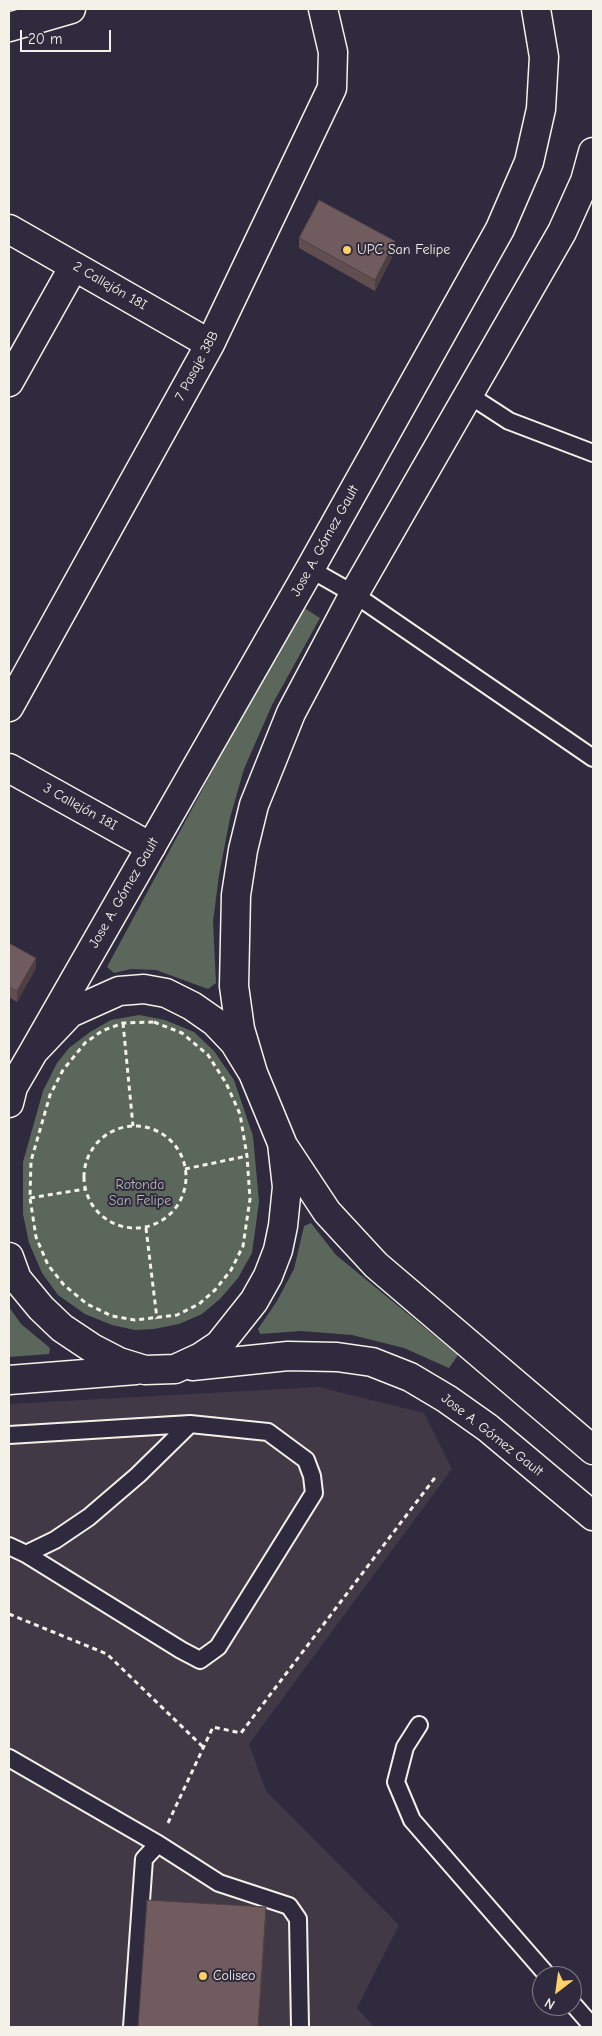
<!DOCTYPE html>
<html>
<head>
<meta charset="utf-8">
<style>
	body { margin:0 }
	#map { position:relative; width:602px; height:2036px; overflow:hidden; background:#2f2a3d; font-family:"Comic Neue",sans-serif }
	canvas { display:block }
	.frame { position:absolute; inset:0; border:10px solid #f4f1e8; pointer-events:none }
	.north { position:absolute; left:532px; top:1966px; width:50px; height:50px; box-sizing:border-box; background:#2f2a3d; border:1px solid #7e7a81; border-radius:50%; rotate:210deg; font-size:14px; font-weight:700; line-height:20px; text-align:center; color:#f4f1e8 }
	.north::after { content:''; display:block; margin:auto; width:18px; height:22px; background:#ffd166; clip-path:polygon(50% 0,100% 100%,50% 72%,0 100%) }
	.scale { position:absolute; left:20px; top:30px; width:91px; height:22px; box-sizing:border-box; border:2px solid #f4f1e8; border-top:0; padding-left:6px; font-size:15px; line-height:18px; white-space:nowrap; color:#f4f1e8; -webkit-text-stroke:4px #2f2a3d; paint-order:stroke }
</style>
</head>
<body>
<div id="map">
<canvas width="602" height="2036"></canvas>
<div class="frame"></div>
<div class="north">N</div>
<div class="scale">20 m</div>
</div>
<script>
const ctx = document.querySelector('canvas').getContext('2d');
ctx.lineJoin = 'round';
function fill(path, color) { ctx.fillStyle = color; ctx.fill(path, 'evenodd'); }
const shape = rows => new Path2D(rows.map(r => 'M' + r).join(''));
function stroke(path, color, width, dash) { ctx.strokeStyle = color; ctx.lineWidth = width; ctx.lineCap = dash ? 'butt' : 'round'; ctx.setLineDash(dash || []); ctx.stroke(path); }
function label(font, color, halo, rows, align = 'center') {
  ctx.font = font + ' "Comic Neue",sans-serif'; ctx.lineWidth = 4; ctx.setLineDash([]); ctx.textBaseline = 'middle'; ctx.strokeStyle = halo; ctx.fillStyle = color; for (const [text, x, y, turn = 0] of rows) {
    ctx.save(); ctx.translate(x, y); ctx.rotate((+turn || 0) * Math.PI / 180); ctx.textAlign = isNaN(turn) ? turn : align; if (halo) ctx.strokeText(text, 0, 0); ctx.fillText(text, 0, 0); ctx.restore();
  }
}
const built = shape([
	[319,1387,424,1413,452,1469,249,1744,266,1791,399,1925,357,2008,374,2027,9,2027,9,1404]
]);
const green = shape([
	[301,606,320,618,272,705,244,769,230,818,219,875,213,922,216,983,208,989,156,970,131,969,114,973,107,967],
	[139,1015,165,1020,194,1032,214,1051,234,1080,253,1136,259,1202,252,1253,238,1278,220,1299,202,1314,179,1324,154,1329,135,1330,112,1325,85,1314,58,1295,42,1273,29,1243,23,1214,23,1162,43,1091,57,1063,69,1048,90,1032,111,1020],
	[311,1223,336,1255,458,1355,449,1368,404,1348,352,1335,301,1331,260,1334,258,1329,277,1301,294,1269,304,1226],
	[9,1307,21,1324,50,1348,49,1354,9,1357]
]);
const path = shape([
	[154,1022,182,1033,208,1055,226,1083,240,1114,247,1156,250,1199,243,1246,231,1270,215,1290,199,1304,177,1315,135,1320,112,1316,87,1304,64,1285,48,1265,36,1237,30,1198,31,1161,50,1095,63,1070,85,1043,102,1031,123,1023,154,1022],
	[123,1023,133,1126],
	'84 1177a51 51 0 1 1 102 0a51 51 0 1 1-102 0Z',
	[185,1169,247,1156],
	[30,1198,85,1189],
	[146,1228,157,1319],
	[9,1614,107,1654,203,1747],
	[168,1823,213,1727,241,1733,437,1475]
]);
const lane = shape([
	[469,395,509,421,593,453],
	[310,569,354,594,593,758],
	[9,1435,190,1424,268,1432,306,1460,312,1476,314,1493,218,1647,200,1660,181,1650,26,1554,9,1546],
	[26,1554,55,1540,89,1517,138,1475,190,1424],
	[419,1725,405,1747,396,1782,412,1820,548,1976],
	[9,1758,158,1844,219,1883,289,1906,298,1919,300,2027],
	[572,2003,593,2027],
	[132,2027,144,1859,158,1844]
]);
const street = shape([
	[9,27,71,9],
	[9,229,210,344],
	[9,382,74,266],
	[9,707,210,344,332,88,333,52,323,9],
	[9,768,151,847]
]);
const secondary = shape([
	[34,1051,310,569,500,229,529,162,541,109,544,57,536,9],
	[253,1073,240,1029,234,986,236,895,243,850,254,805,291,713,354,594,562,232,585,181,593,152],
	[9,1103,13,1087,34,1051,70,1013,119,991,144,989,166,993,192,1006,215,1022,234,1042,253,1073,282,1143,287,1187,283,1226,278,1250,268,1276,254,1301,219,1345,201,1357,175,1369,145,1370,119,1362,92,1348,62,1328,41,1308,17,1279,9,1257],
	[284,1147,327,1212,376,1265,593,1450],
	[192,1366,288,1356,337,1357,372,1362,410,1377,447,1399,488,1428,593,1516],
	[9,1380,136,1370]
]);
const wall = shape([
	[299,238,395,251,375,291,299,248],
	[9,943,36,968,17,1002,9,997]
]);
const shadedWall = shape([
	[395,241,395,251,375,291,375,280],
	[36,958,36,968,17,1002,17,991],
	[266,1907,266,1925,259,2027,258,2027]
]);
const building = shape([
	[319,200,395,241,375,280,299,238,319,200],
	[9,943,36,958,17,991,9,987,9,943],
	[147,1900,266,1907,258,2027,138,2027,147,1900]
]);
const markers = [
	[347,250,5,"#ffd166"],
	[203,1976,5,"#ffd166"]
];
const poiNames = [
	["UPC San Felipe",357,250],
	["Coliseo",213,1976]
];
const streetNames = [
	["2 Callejón 18I",110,286,30],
	["7 Pasaje 38B",197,366,-62],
	["Jose A. Gómez Gault",325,541,-61],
	["3 Callejón 18I",80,807,29],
	["Jose A. Gómez Gault",124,893,-60],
	["Jose A. Gómez Gault",492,1435,38]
];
const parkNames = [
	["Rotonda",140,1185],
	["San Felipe",140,1201]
];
fill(built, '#423947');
fill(green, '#5c675c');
stroke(lane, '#f4f1e8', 20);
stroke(street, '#f4f1e8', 31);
stroke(secondary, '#f4f1e8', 31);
stroke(path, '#f4f1e8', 3, [5, 4]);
stroke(lane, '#2f2a3d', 16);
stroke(street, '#2f2a3d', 28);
stroke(secondary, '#2f2a3d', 28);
fill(wall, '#604e51');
fill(shadedWall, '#4e4042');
fill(building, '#705b5e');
stroke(building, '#4e4042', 1);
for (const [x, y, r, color] of markers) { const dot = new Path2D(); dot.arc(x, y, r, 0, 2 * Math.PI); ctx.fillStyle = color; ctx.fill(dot); stroke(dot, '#2f2a3d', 2); }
label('14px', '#f4f1e8', '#2f2a3d', poiNames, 'left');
label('14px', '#f4f1e8', '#2f2a3d', streetNames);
label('14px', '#b7bab0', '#2f2a3d', parkNames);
</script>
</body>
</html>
